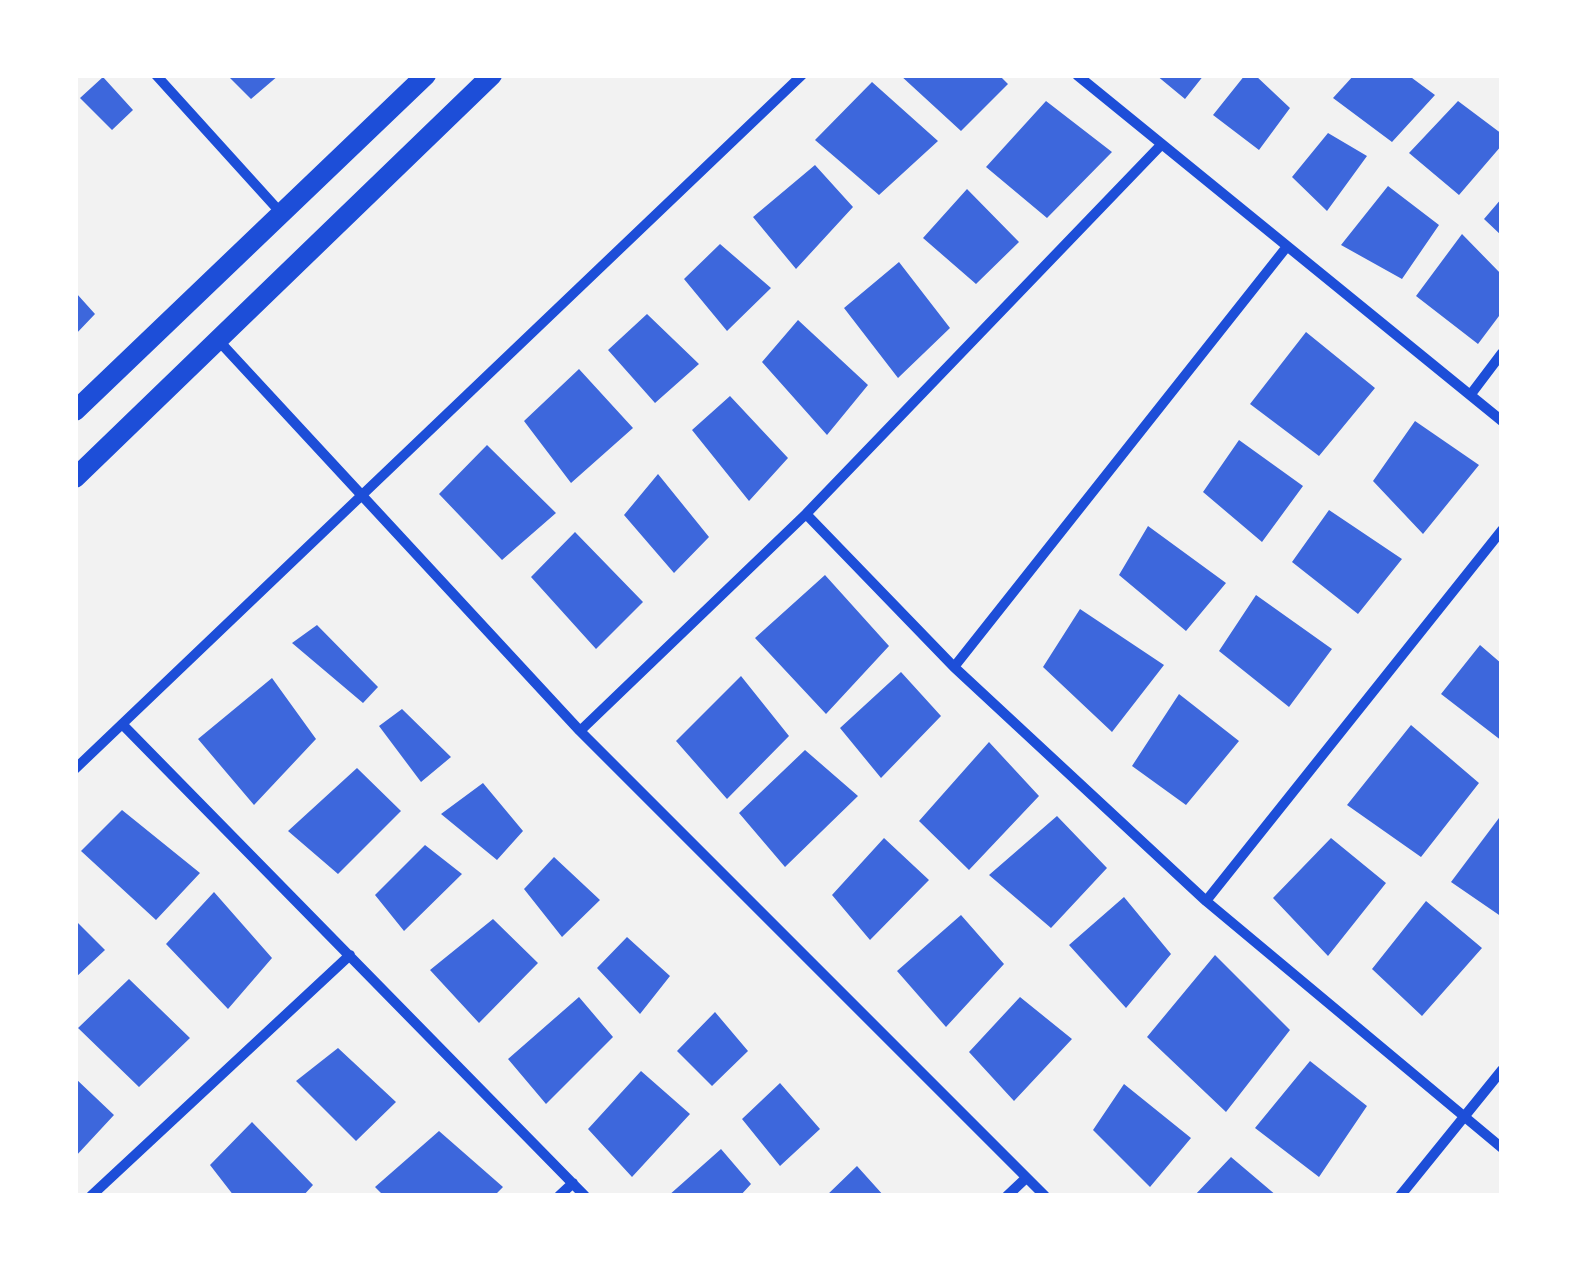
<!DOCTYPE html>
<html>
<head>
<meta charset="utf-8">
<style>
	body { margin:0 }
	#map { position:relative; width:1577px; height:1271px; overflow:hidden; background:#f2f2f2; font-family:Figtree,sans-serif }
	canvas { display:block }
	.frame { position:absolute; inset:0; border:78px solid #fff; pointer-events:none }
</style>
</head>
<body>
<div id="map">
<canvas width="1577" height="1271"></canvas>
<div class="frame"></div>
</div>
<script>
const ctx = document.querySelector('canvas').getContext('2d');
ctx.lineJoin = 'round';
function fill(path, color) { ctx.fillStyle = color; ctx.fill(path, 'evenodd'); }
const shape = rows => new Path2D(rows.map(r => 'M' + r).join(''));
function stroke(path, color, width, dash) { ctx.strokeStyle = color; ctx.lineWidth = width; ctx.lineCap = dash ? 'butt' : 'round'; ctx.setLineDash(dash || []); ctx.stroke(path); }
const building = shape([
	[227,75,279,75,251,99],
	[900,75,999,75,1008,84,961,131],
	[1156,75,1204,75,1185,99],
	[1245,75,1255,75,1290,108,1259,150,1213,115],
	[1354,75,1408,75,1435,95,1392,142,1333,98],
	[103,77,133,110,112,130,80,98],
	[872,82,938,141,879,195,815,140],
	[1046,101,1112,152,1047,218,986,167],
	[1458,101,1502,134,1502,145,1459,195,1409,153],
	[1328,133,1367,156,1327,211,1292,177],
	[815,165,853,207,796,269,753,217],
	[1388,186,1439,225,1402,279,1341,245],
	[967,189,1019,242,976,284,923,238],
	[1502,198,1502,236,1484,219],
	[1462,234,1502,275,1502,312,1478,344,1416,296],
	[720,244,771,288,727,331,684,279],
	[899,262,950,328,898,378,844,308],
	[77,294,95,314,75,335,75,296],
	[647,314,699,364,655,403,608,350],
	[798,320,868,385,827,435,762,362],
	[1306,332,1375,388,1319,456,1250,404],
	[579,369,633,428,571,483,524,421],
	[730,396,788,458,749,501,692,430],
	[1415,421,1479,465,1423,534,1373,481],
	[1239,440,1303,486,1262,542,1203,492],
	[487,445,556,513,502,560,439,494],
	[658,474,709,537,674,573,624,515],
	[1329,510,1402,559,1358,614,1292,562],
	[1148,526,1226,583,1186,631,1119,575],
	[575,532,643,602,596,649,531,577],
	[825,575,889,646,826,714,755,638],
	[1256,595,1332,649,1289,707,1219,651],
	[1080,609,1164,665,1112,732,1043,667],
	[317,625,378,687,363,703,292,643],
	[1480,645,1502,664,1502,741,1441,694],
	[901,672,941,716,881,778,840,728],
	[741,676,789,736,727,799,676,741],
	[272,678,316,739,254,805,198,739],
	[1179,694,1239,741,1186,805,1132,766],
	[402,709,451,757,421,782,379,726],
	[1411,725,1479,783,1421,857,1347,805],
	[989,742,1039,796,969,870,919,821],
	[805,750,858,796,785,867,739,813],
	[357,768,401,811,338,874,288,831],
	[483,783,523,831,497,860,441,814],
	[122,810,200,873,156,920,81,851],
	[1502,814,1502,917,1451,882],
	[1057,816,1107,868,1051,928,989,875],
	[884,838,929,880,870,940,832,895],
	[1331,838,1386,883,1328,956,1273,898],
	[425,845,462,874,404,931,375,895],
	[554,857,600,900,562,937,524,889],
	[214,892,272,958,228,1009,166,944],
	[1124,897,1171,954,1126,1008,1069,945],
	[1426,901,1482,948,1422,1016,1372,969],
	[961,915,1004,964,946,1027,897,971],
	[493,919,538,963,479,1023,430,970],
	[75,920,105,950,75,978],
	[627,937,670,976,640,1014,597,968],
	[1215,955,1290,1030,1226,1112,1147,1037],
	[129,979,190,1038,139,1087,78,1028],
	[579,997,613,1037,546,1104,508,1059],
	[1020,997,1072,1039,1014,1101,969,1052],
	[715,1012,748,1051,712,1086,677,1051],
	[338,1048,396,1102,356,1141,296,1081],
	[1310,1061,1367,1106,1319,1177,1255,1128],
	[641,1071,690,1114,632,1177,588,1129],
	[75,1078,114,1115,75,1157],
	[780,1083,820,1129,780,1166,742,1119],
	[1124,1084,1191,1138,1150,1187,1093,1130],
	[252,1122,313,1185,303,1196,234,1196,210,1165],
	[439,1131,503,1187,494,1196,384,1196,375,1187],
	[721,1149,751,1184,740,1196,668,1196],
	[1231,1157,1277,1196,1194,1196],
	[857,1166,884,1196,826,1196]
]);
const minor = shape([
	[156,75,281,213],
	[1077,75,1502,421],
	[218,340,580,731,1045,1196],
	[1471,394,1502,353],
	[806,514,954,667,1206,901,1502,1148],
	[954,667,1285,249],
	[123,725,585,1196],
	[580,731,806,514,1162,144],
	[75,769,802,75],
	[1206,901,1502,530],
	[91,1196,350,955],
	[559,1196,573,1183],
	[1007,1196,1025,1179],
	[1400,1196,1502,1070]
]);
const secondary = shape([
	[75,411,426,75],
	[75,478,492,75]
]);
fill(building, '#3d67dc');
stroke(minor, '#1d4ed8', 10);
stroke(secondary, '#1d4ed8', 20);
</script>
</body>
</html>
